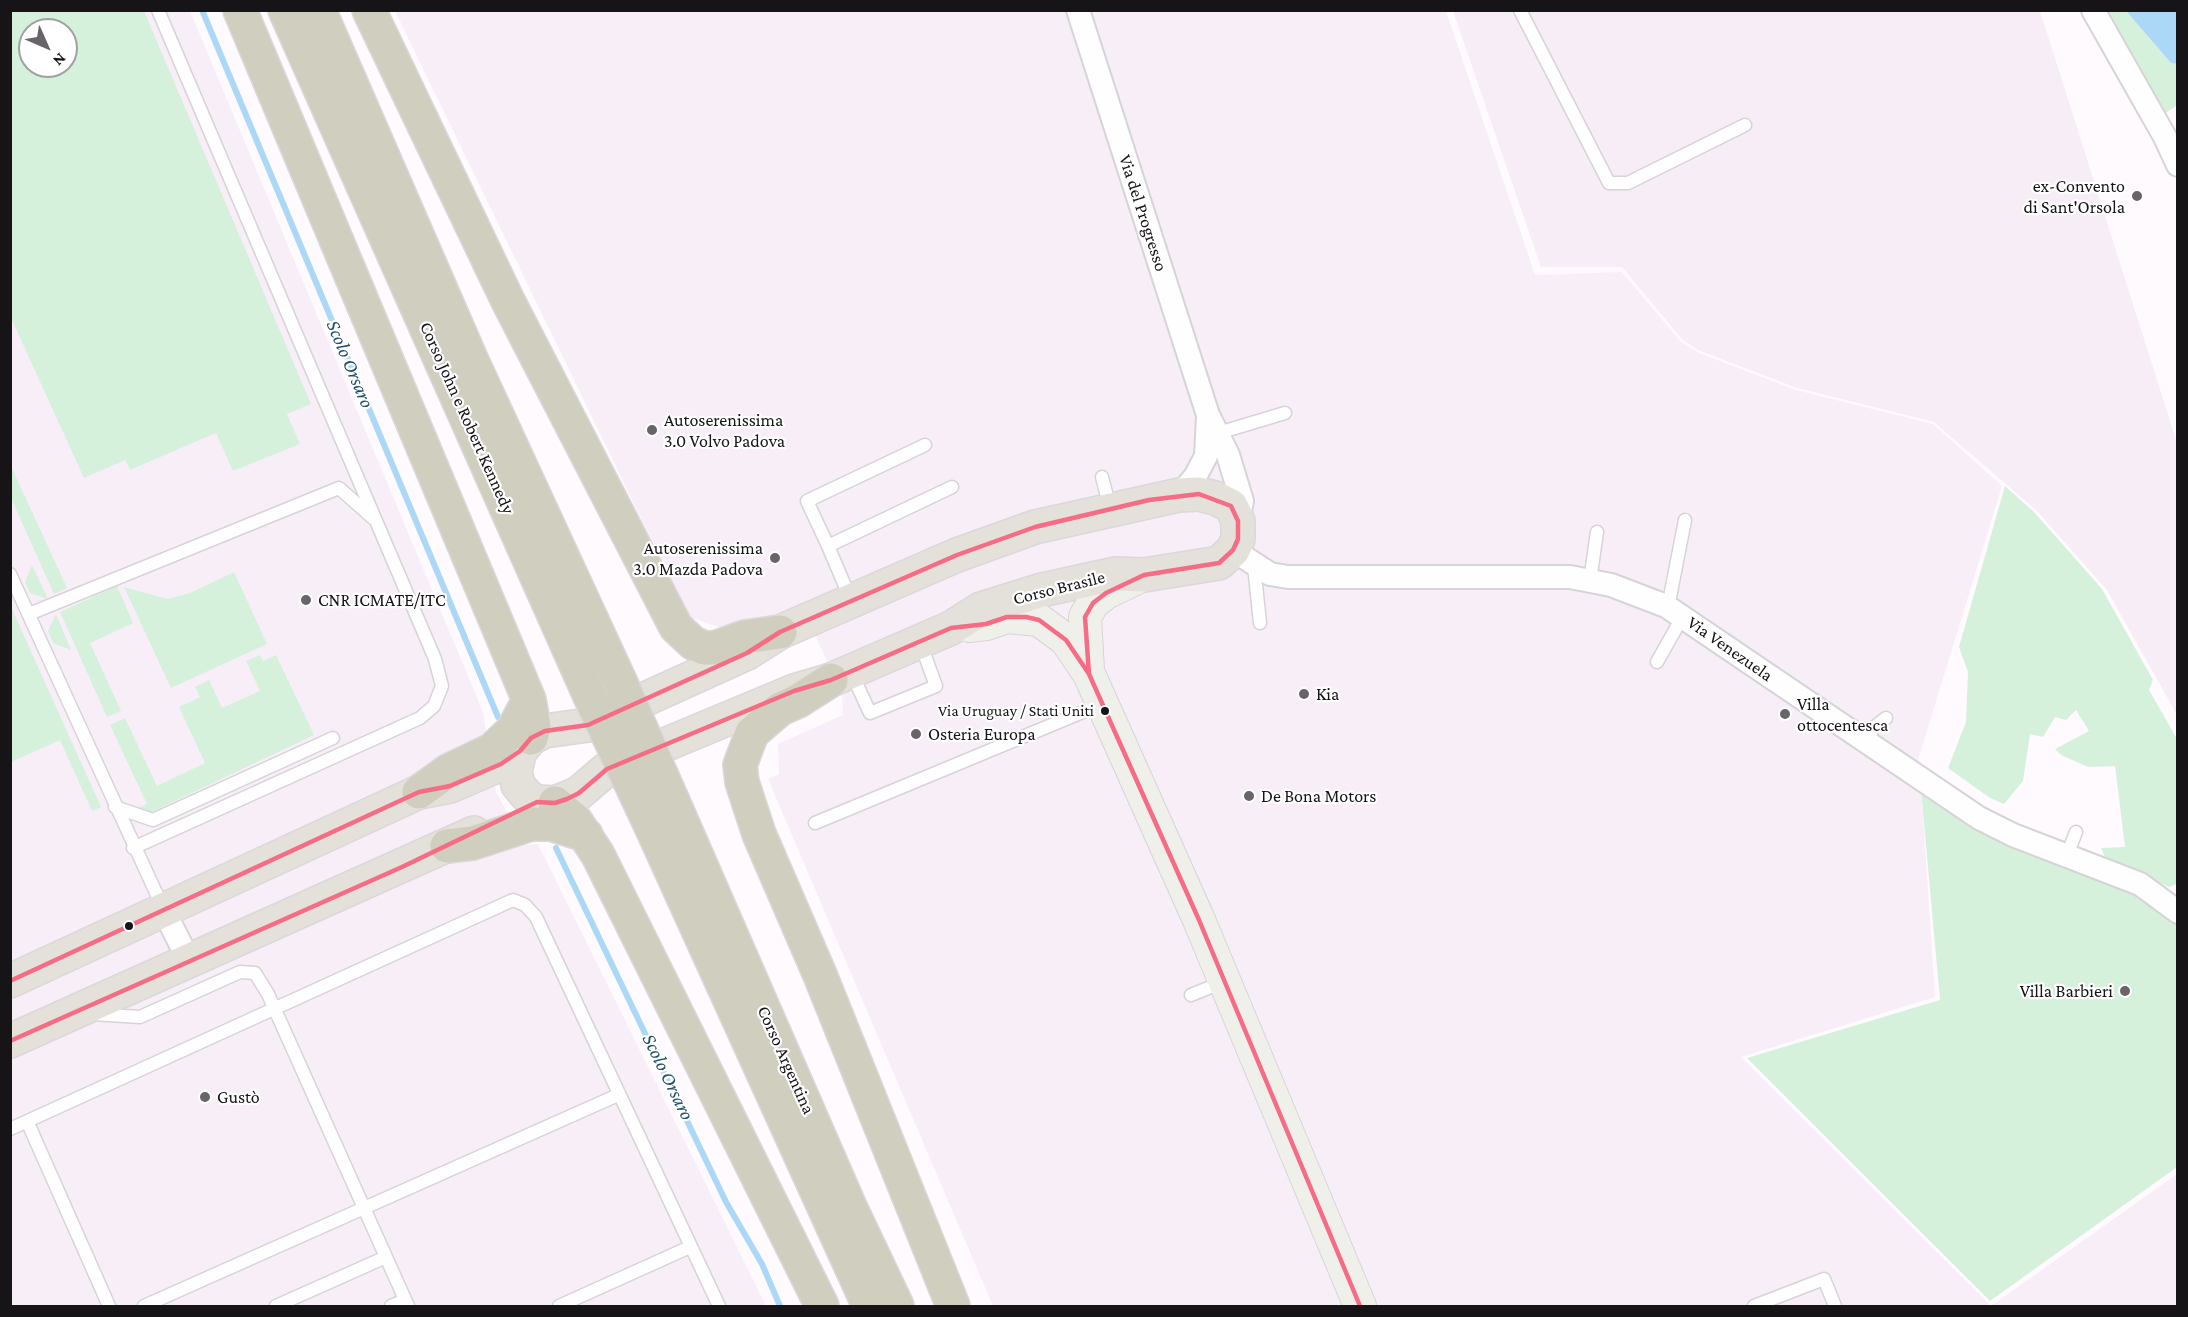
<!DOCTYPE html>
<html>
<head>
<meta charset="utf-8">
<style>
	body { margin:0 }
	#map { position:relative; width:2188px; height:1317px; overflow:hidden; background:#fefafe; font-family:"Crimson Pro",serif }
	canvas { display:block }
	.frame { position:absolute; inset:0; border:12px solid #171417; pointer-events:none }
	.north { position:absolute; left:18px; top:18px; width:60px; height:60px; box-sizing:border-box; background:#fff; border:2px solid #a2a1a2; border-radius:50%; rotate:135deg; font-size:16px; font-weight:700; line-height:24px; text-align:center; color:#171417 }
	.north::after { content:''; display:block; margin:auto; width:21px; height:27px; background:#686468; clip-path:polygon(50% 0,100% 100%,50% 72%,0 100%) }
</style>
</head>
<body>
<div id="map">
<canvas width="2188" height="1317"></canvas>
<div class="frame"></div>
<div class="north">N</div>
</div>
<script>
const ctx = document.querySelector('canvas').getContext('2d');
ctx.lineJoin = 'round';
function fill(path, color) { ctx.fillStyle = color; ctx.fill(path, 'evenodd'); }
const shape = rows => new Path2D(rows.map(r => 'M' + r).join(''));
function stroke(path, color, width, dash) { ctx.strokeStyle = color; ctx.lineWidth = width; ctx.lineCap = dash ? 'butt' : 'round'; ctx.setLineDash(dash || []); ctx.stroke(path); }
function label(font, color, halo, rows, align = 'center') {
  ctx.font = font + ' "Crimson Pro",serif'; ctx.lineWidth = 4.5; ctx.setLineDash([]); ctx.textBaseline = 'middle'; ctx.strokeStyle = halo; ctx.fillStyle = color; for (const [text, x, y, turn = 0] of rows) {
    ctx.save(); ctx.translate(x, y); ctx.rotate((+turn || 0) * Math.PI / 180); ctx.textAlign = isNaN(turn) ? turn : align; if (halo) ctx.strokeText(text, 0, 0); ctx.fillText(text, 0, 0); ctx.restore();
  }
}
const industrial = shape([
	[10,11,190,11,483,712,496,792,525,845,538,844,766,1306,11,1306],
	[30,30,66,30,66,66,30,66],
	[395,11,1446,11,1535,275,1622,272,1681,342,1699,353,1796,390,1933,424,2002,486,1919,757,1935,997,1741,1057,1991,1306,2177,1174,2177,1306,993,1306,768,779,779,774,778,744,843,715,842,694,802,607,737,633,689,617]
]);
const built = shape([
	[1453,11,2040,11,2177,443,2177,715,2107,590,2037,511,1934,422,1797,388,1698,350,1682,339,1622,267,1541,267]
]);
const green = shape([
	[10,11,144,11,311,404,287,414,300,444,233,471,216,433,130,470,125,460,84,478,11,318],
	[30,30,66,30,66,66,30,66],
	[2103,11,2126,11,2171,63,2177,64,2177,105,2162,116],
	[10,464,67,588,54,594,11,498],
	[2005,486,2034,512,2102,589,2153,680,2149,690,2177,739,2177,884,2169,887,2105,857,2101,848,2125,847,2115,766,2088,767,2061,755,2055,749,2089,731,2076,710,2066,720,2055,717,2043,737,2030,734,2023,781,2004,804,1990,798,1948,768,1966,722,1968,672,1959,647],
	[32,565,48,599,30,593,25,582],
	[234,572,267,644,171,688,124,587,167,599,190,593],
	[117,586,133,623,90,643,121,711,107,717,60,612],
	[11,607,101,807,92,811,60,740,11,762],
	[56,614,71,650,53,643,48,631],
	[260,655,263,661,276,655,314,735,137,819,133,810,147,804,110,725,125,718,157,786,205,763,179,707,200,697,195,687,209,680,222,708,260,691,246,661],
	[1921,790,2126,887,2177,924,2177,1167,1990,1301,1747,1058,1940,1000]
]);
const water = shape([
	[2126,11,2177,11,2177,64,2171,63]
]);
const stream = shape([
	[202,10,498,717],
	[556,848,726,1202,762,1264,780,1306]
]);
const lane = shape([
	[1520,10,1609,183,1628,183,1745,125],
	[1215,434,1285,413],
	[1102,477,1110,508],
	[828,546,807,501,925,445],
	[1254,566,1260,623],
	[10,574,163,908],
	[1590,581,1597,532],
	[851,600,828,546,952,487],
	[1666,606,1670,597,1685,520],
	[29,614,339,488,374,519],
	[1657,662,1683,616],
	[851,672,870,713,936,686,920,642],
	[1869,743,1872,729,1886,718],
	[115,807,153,820,333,738],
	[815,823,1102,704],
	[133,848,420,718,434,706,442,686,435,659,158,10],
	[2067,855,2076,832],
	[1191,995,1223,982],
	[93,1014,140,1017,240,972,255,973,268,994,408,1306],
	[27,1121,109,1306],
	[10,1129,513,900,525,905,536,917,719,1306],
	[144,1306,618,1095],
	[276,1306,386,1257],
	[391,1306,405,1300],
	[559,1306,690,1247],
	[1754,1306,1824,1279,1835,1306]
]);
const street = shape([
	[1078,10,1208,415,1228,455,1242,501,1238,521],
	[2093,10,2165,137,2178,165],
	[1179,495,1195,477,1206,456,1208,416],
	[1233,550,1270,574,1288,577,1570,577,1611,585,1666,606,1979,818,2013,835,2140,884,2178,912],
	[164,911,189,961]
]);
const secondary = shape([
	[969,626,986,624,1007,617,1039,620,1066,640,1089,674,1199,920,1360,1306],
	[1088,670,1085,617,1093,603,1106,593,1143,575]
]);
const primary = shape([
	[10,981,419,792,450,786,501,764,520,751,531,738,545,731,588,725,747,653,780,632,957,555,1035,527,1179,495,1199,494,1215,498,1231,506,1238,521,1238,539,1233,550,1219,563,1144,575,1115,574,1042,590,981,609,951,628,831,680,794,691,607,769,579,793,555,803,537,802,528,797,518,785,515,771,520,751],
	[10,1041,474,833]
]);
const highway = shape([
	[240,10,529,700,534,727,531,738],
	[285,10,589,694],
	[319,10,471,359,619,679],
	[369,10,508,301,676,627,693,643,704,648,715,648,745,637,780,632],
	[831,680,798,701,780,709,752,733,740,765,742,782,759,834,820,975,953,1306],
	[419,792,448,771,492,750,513,730,529,700],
	[555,803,575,820,598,855,822,1306],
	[678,813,850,1207,897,1306],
	[650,824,869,1306],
	[447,846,473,843,531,824,551,824,586,835]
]);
const highwayBridge = shape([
	[619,679,678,813],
	[589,694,650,824]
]);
const bus1 = shape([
	[10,981,419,792,450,786,501,764,520,751,531,738,545,731,588,725,747,653,780,632,957,555,1035,527,1149,500,1199,494,1231,506,1238,521,1238,539,1233,550,1219,563,1144,575,1106,593,1093,603,1085,617,1089,674],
	[10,1041,402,867,537,802,555,803,567,799,579,793,607,769,794,691,831,680,951,628,986,624,1007,617,1026,617,1039,620,1066,640,1089,674,1199,920,1360,1306]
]);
const markers = [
	[2137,196,6,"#686468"],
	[652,430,6,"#686468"],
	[775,558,6,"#686468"],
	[306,600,6,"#686468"],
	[1304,694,6,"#686468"],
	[1105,711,5,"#171417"],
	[1785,714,6,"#686468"],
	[916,734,6,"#686468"],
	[1249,796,6,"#686468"],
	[129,926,5,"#171417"],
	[2125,991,6,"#686468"],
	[205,1097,6,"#686468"]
];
const busNames = [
	["Via Uruguay / Stati Uniti",1094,711]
];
const poiNames = [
	["ex-Convento",2125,186,"right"],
	["di Sant'Orsola",2125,207,"right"],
	["Autoserenissima",664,420],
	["3.0 Volvo Padova",664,441],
	["Autoserenissima",763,548,"right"],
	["3.0 Mazda Padova",763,569,"right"],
	["CNR ICMATE/ITC",318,600],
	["Kia",1316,694],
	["Villa",1797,704],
	["ottocentesca",1797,725],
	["Osteria Europa",928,734],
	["De Bona Motors",1261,796],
	["Villa Barbieri",2113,991,"right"],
	["Gustò",217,1097]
];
const streetNames = [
	["Via del Progresso",1143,213,72],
	["Corso John e Robert Kennedy",467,418,66],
	["Corso Brasile",1059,588,-14],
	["Via Venezuela",1730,649,35],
	["Corso Argentina",786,1060,66]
];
const waterNames = [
	["Scolo Orsaro",350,364,67],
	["Scolo Orsaro",668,1077,64]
];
fill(industrial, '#f8eef8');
fill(built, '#f6edf6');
fill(green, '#d5f1dc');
fill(water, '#acd8f7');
stroke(stream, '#acd8f7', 6);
stroke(lane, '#d7d4d7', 15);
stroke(street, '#d7d4d7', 26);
stroke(secondary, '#d7d4d7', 34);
stroke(primary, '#dad8da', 36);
stroke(highway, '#dad8da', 36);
stroke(lane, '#fffeff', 12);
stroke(street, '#fffeff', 22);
stroke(secondary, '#f0f0eb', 32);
stroke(primary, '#e3e1d9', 33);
stroke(highway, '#cfcebf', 33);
stroke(highwayBridge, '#dad8da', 36, []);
stroke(highwayBridge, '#cfcebf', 33);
stroke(bus1, '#f66c85', 4.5);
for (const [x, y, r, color] of markers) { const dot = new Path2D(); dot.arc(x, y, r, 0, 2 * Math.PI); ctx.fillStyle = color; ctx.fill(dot); stroke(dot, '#fff', 2); }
label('16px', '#171417', '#fff', busNames, 'right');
label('18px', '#171417', '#fff', poiNames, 'left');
label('18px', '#171417', '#fff', streetNames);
label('italic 20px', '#1f516e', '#fff', waterNames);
</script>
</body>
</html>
